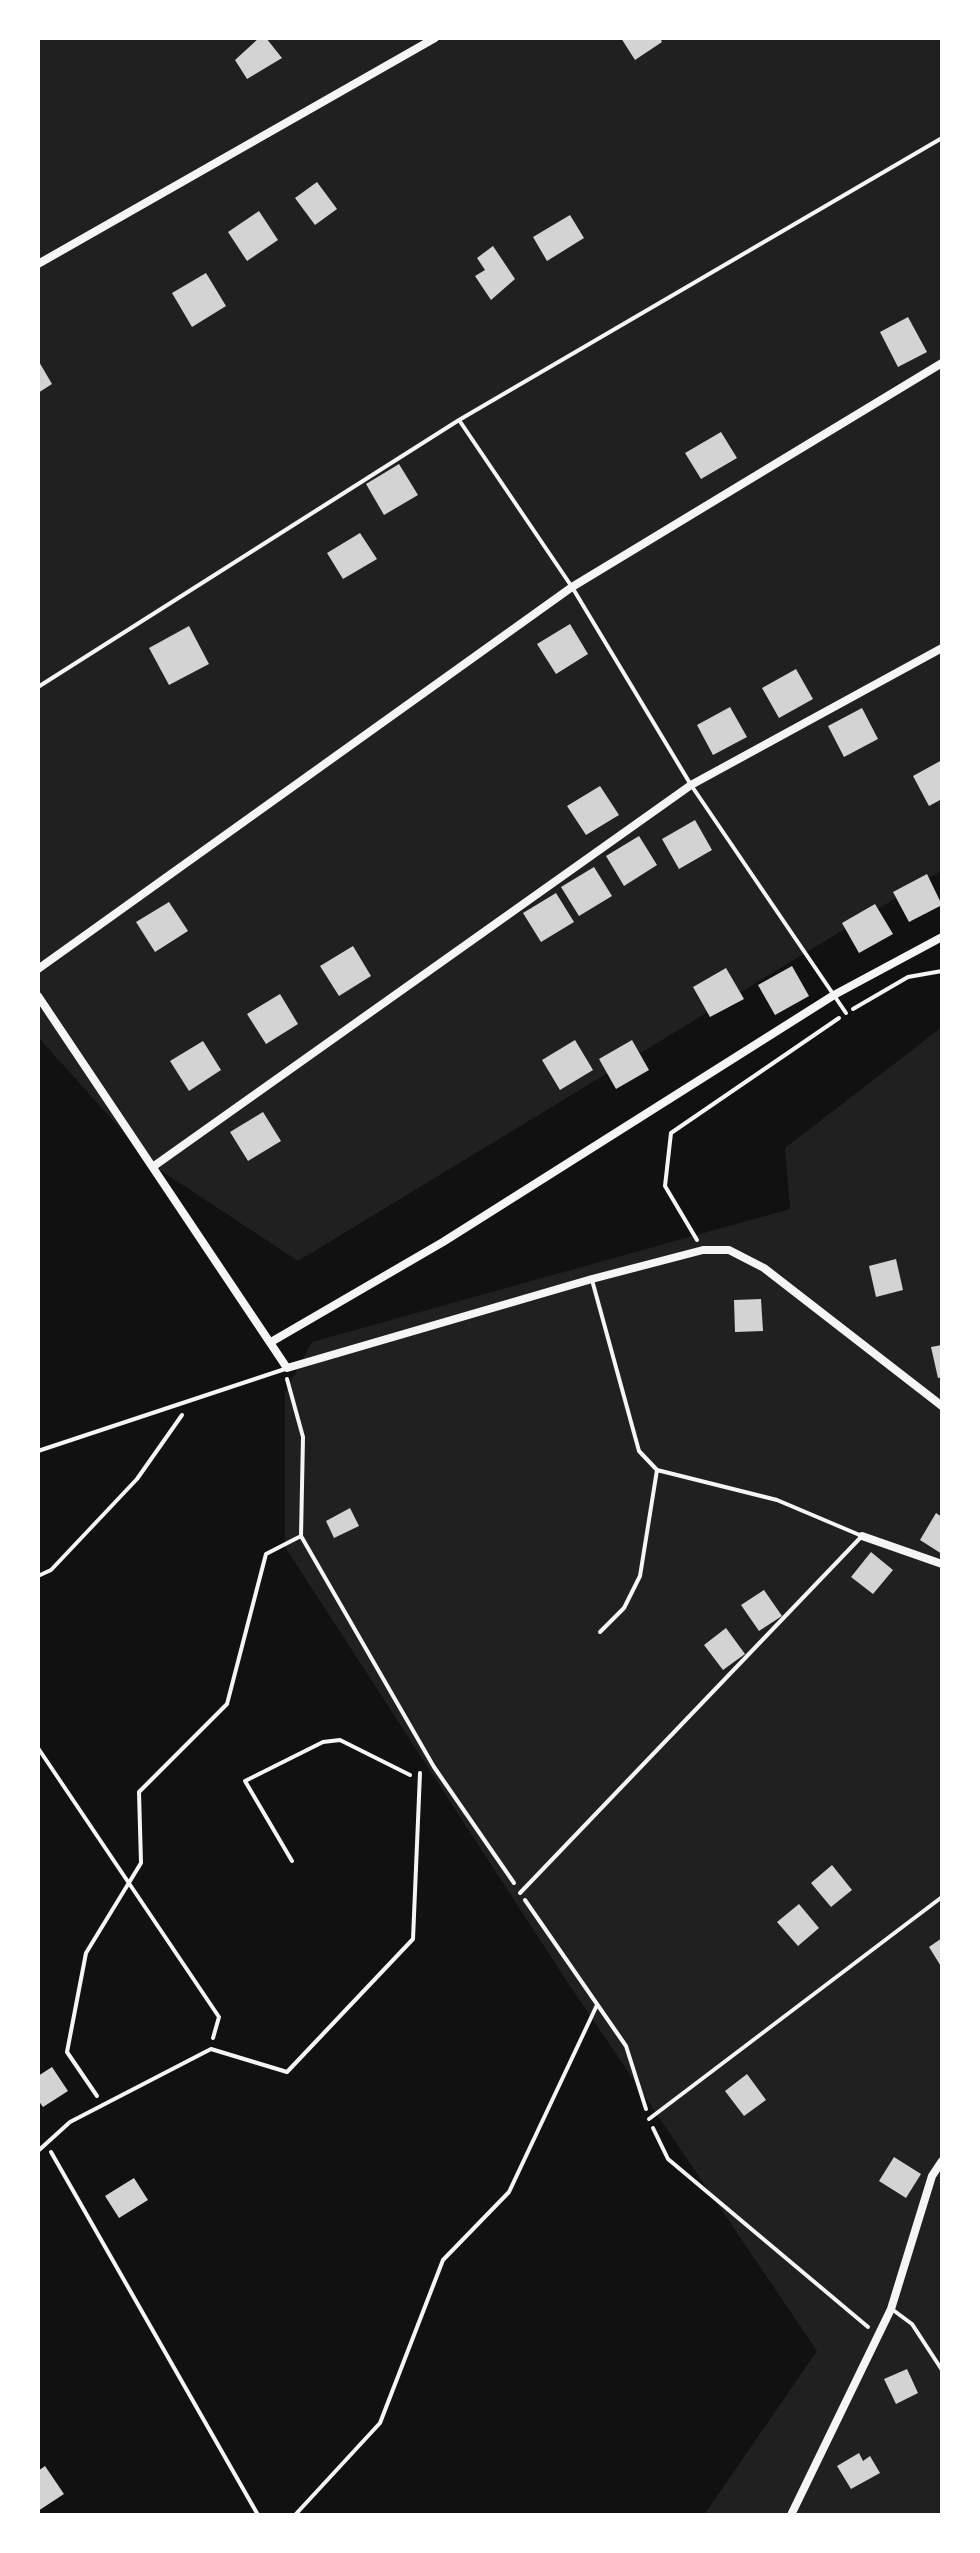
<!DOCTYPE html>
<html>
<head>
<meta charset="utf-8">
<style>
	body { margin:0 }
	#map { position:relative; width:980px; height:2553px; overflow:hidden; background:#111; font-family:"Crimson Pro",serif }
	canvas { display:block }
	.frame { position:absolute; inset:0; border:40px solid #fff; pointer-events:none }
</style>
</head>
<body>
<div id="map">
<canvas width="980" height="2553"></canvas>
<div class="frame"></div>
</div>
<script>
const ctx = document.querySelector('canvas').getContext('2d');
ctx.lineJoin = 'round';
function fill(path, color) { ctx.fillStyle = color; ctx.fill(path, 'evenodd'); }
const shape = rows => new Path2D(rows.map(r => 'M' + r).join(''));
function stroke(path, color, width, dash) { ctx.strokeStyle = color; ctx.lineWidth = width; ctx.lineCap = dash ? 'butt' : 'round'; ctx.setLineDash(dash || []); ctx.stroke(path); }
const green = shape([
	[38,38,942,38,942,870,298,1261,154,1166,38,1037],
	[942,1027,942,2515,704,2515,817,2351,566,1980,285,1547,285,1392,312,1342,790,1209,785,1148]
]);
const building = shape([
	[259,38,266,38,282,58,247,79,235,60],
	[621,38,660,38,662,42,635,60],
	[317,182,337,209,315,225,295,198],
	[259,211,278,240,247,261,228,232],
	[570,215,584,238,547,261,533,237],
	[493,246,515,279,491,300,475,276,485,270,477,258],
	[206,273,226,306,192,327,172,293],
	[908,317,927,352,898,367,880,332],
	[38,360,52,384,38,393],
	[721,432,737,458,701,479,685,453],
	[399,464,418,495,384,515,366,484],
	[360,533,377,559,343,579,327,553],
	[570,624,588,654,556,674,537,644],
	[189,626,209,664,169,685,149,648],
	[796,669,813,699,779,718,762,688],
	[730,707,747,737,713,755,697,725],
	[862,708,878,739,844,757,828,726],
	[942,760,942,799,929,806,913,776],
	[600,786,619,815,586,835,567,806],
	[695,820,712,850,679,869,662,839],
	[639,836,657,865,624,886,606,856],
	[594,867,612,896,579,916,561,887],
	[927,874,942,905,909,922,893,892],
	[556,893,574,922,541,942,523,913],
	[169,902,188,931,155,952,136,922],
	[875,904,893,934,859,953,842,923],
	[353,946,371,976,339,996,320,966],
	[792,966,809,996,775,1015,758,985],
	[726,968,744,999,710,1017,693,987],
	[280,994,298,1024,266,1044,247,1014],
	[575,1040,593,1070,560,1090,542,1060],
	[632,1040,649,1070,616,1089,599,1059],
	[203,1041,221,1070,189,1091,170,1061],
	[263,1112,281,1141,248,1161,230,1132],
	[896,1259,903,1290,876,1297,869,1266],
	[761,1299,763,1331,735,1332,734,1300],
	[942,1345,942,1377,938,1378,931,1347],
	[350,1508,359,1526,334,1538,326,1521],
	[936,1513,942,1517,942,1554,920,1540],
	[871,1552,893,1570,873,1594,851,1577],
	[764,1590,782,1616,759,1631,741,1605],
	[726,1628,745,1654,723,1670,704,1645],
	[832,1865,852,1890,831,1907,811,1883],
	[799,1904,819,1928,798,1946,777,1922],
	[942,1938,942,1968,929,1947],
	[52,2067,68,2091,43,2107,38,2100,38,2076],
	[747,2074,766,2100,744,2116,725,2091],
	[894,2157,921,2174,906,2198,879,2181],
	[134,2178,148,2200,119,2218,105,2196],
	[907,2369,918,2393,896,2404,884,2379],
	[859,2453,863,2461,870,2456,880,2473,851,2489,837,2466],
	[45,2466,64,2494,38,2511,38,2471]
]);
const path = shape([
	[853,1009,908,977,942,971],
	[697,1240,665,1186,671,1133,839,1018],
	[287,1379,303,1437,301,1536,434,1767,514,1883],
	[38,1576,51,1570,137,1479,182,1415],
	[38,1748,219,2017,213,2038],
	[292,1861,245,1781,323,1742,340,1740,410,1775],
	[525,1900,626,2046,646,2109],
	[97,2096,67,2052,86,1953,141,1863,139,1792,227,1704,266,1554,301,1536],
	[653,2128,668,2159,868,2327],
	[51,2152,258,2515],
	[295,2515,380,2423,443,2260,509,2192,597,2005]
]);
const service = shape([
	[459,420,572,587,691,785,846,1013],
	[38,687,459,420,942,138],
	[38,1451,285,1369],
	[600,1632,624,1608,640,1576,657,1470],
	[520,1893,862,1536,777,1500,657,1470,639,1451,592,1280],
	[649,2119,942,1897],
	[38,2151,70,2122,211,2049,287,2072,413,1939,420,1773],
	[893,2310,912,2324,942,2370]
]);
const minor = shape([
	[38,264,435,38],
	[38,969,572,587,942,363],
	[38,996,287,1368,592,1279,703,1250,729,1250,764,1268,942,1406],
	[154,1166,691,785,942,648],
	[271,1342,443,1242,834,995,942,937],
	[862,1536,942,1564],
	[791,2515,891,2309,932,2176,942,2161]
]);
fill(green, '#202020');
fill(building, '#d3d3d3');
stroke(path, '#f5f5f5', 4);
stroke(service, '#f5f5f5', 4);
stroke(minor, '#f5f5f5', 8);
</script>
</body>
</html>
